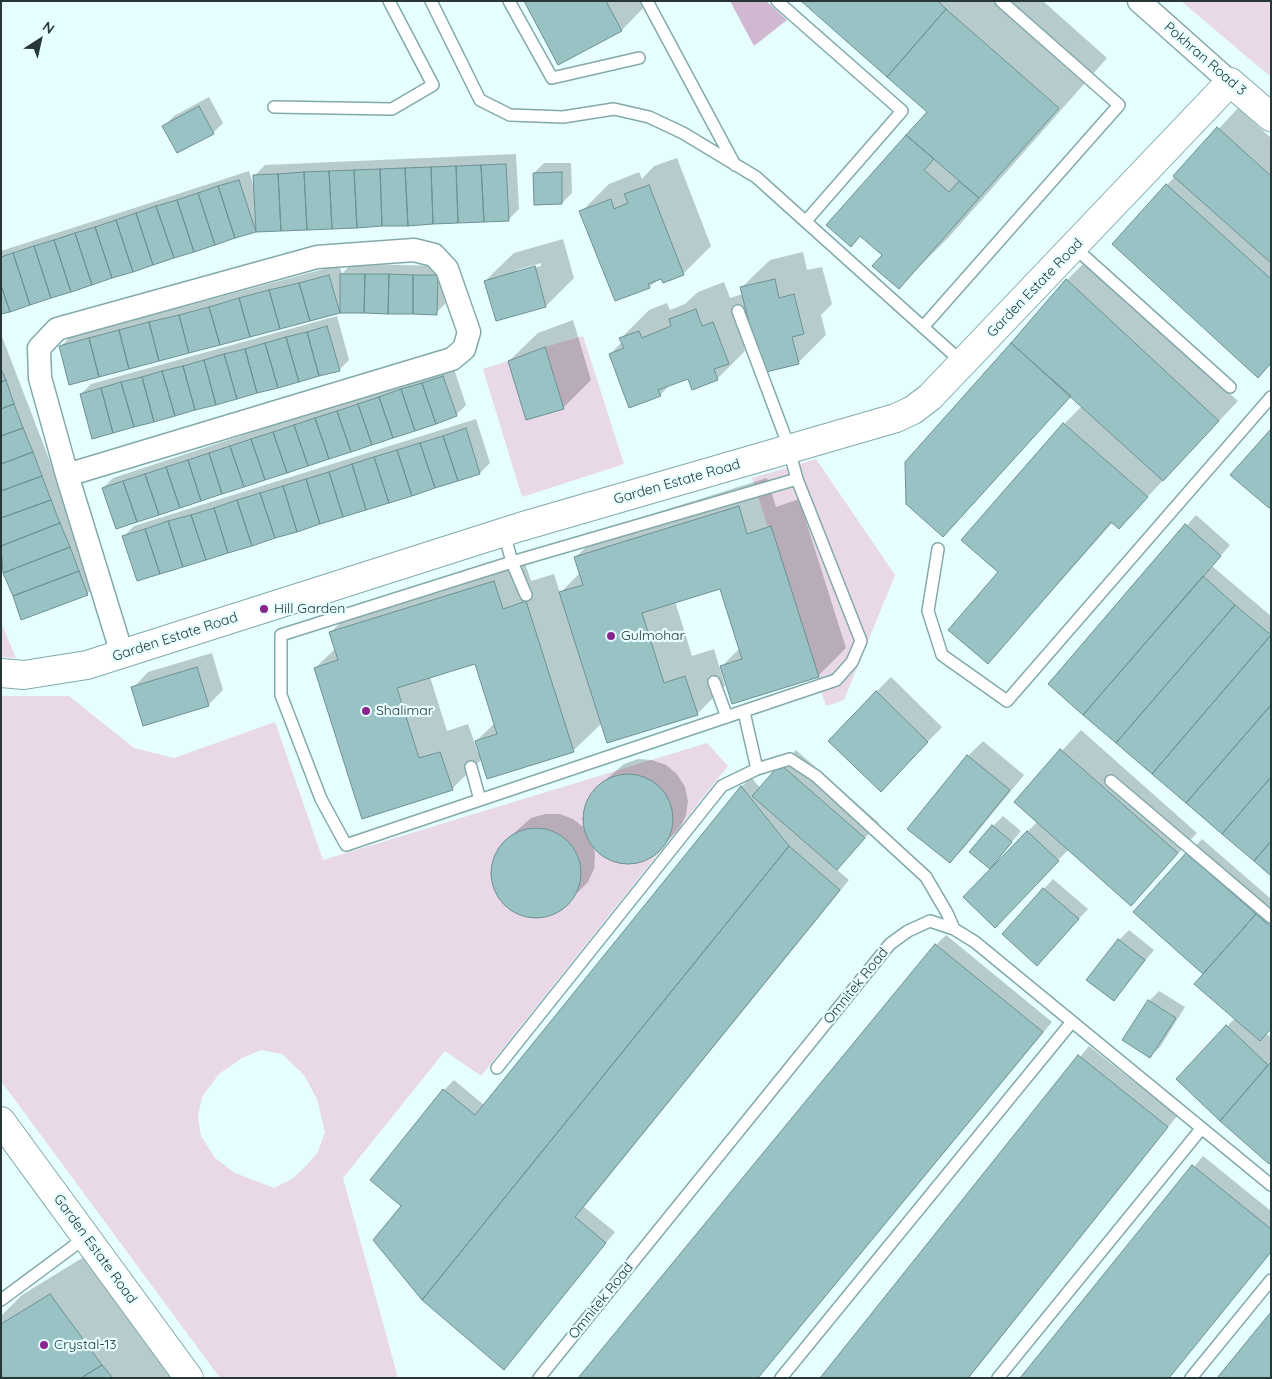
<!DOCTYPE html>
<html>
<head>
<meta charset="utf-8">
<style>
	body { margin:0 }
	#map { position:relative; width:1272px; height:1379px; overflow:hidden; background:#e6feff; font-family:Quicksand,sans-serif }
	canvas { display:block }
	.frame { position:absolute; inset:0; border:2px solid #273738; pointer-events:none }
	.north { position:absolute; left:15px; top:15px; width:50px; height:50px; -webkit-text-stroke:4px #e6feff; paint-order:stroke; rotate:35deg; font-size:14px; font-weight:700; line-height:20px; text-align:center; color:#273738 }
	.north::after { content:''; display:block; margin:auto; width:18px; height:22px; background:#273738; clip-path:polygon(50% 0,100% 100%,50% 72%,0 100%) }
</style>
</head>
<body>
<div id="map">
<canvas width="1272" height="1379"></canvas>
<div class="frame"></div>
<div class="north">N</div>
</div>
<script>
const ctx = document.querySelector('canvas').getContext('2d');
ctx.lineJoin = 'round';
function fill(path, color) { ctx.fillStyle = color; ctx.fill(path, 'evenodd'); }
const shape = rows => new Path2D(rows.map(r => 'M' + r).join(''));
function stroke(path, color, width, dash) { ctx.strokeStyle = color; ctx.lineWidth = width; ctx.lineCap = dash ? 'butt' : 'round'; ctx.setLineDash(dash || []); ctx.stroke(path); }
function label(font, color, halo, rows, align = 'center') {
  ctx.font = font + ' Quicksand,sans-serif'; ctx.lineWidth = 4.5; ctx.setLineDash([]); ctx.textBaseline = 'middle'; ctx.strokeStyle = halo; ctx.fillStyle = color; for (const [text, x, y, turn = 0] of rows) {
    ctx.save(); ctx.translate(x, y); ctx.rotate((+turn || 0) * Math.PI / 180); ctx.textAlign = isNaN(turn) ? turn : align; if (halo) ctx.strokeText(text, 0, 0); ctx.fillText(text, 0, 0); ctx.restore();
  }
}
const green = shape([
	[1181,1,1271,1,1271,77],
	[583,336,624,464,522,497,483,369,508,361,526,420,563,409,545,347],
	[816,459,895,575,844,700,826,706,752,478],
	[1,622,16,658,1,657],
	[1,696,69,696,134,748,174,758,275,722,323,860,707,743,728,766,481,1076,445,1051,343,1178,398,1378,220,1378,1,1081],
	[261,1050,282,1054,304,1075,317,1099,325,1132,318,1152,306,1166,292,1179,274,1188,235,1173,215,1158,201,1136,198,1117,202,1097,219,1074,242,1058]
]);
const water = shape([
	[730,1,766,1,787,20,754,46]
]);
const shadow = shape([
	[525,1,650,1,622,30,559,63],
	[803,1,1043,1,1107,58,948,238,899,287,883,255,929,112],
	[209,97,223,123,213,133,164,126,174,116],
	[1238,108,1271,138,1271,363,1167,185],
	[516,154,519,209,509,219,256,231,1,313,1,251,249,171,254,188,255,175,265,165],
	[677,158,711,246,683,274,662,277,649,287,581,212,609,184,639,172,642,179,654,166],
	[544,163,571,163,572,193,562,203,534,173],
	[563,239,574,278,546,306,485,281,514,253],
	[541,263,541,266,517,272,517,270],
	[803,252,807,270,822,267,832,304,821,315,826,335,798,363,754,337,744,347,745,351,717,379,688,378,671,384,660,395,610,354,622,342,621,338,649,310,667,303,670,310,685,304,698,292,724,282,730,298,743,294,741,288,770,260],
	[1086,261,1238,401,1119,527,1113,522,988,663,1000,572,1064,424,1083,405,1072,395,943,536,1067,280],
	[351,264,447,266,446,303,436,313,340,311,70,383,60,347,70,337,339,265,342,274],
	[337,316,349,360,339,370,81,394,91,384],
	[573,320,591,380,563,408,509,361,538,333],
	[1,334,97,584,87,594,22,618,1,564],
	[453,366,466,405,456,415,103,488,113,478],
	[476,419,490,463,480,473,138,580,124,536,134,526],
	[767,478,776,507,799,499,846,648,818,676,722,666,740,648,721,587,675,601,692,656,714,649,725,686,697,714,602,723,573,751,482,759,452,789,315,668,336,648,331,632,359,604,522,554,531,581,554,574,560,593,581,572,576,557,604,529],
	[476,662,495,723,476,741,480,753,478,753,468,724,447,731,430,677],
	[1196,515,1230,545,1212,566,1271,616,1271,874,1049,684],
	[212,653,223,690,208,705,133,688,148,672],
	[891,677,942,727,896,775,876,692],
	[1081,730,1197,833,1131,904,1069,849,1009,911,964,897,1037,822,1015,802],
	[983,741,1024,775,965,847,950,862,968,756],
	[796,750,879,823,836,869,849,880,584,1207,615,1232,503,1368,403,1206,444,1090,454,1080,484,1105,741,787,751,777,761,789],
	[638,759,652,760,666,765,677,774,685,787,688,801,686,815,680,828,655,854,642,861,628,863,613,860,601,853,593,844,595,855,594,869,588,882,562,908,549,915,535,917,521,914,508,907,499,897,493,883,492,869,496,855,504,842,531,818,545,814,560,814,573,819,586,829,584,814,588,800,596,788,624,764],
	[1003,816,1021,831,999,857,993,826],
	[1202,839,1271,899,1271,1029,1266,1034,1271,1037,1271,1164,1177,1079,1235,1018,1205,974,1135,912],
	[1053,879,1088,909,1047,954,1044,889],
	[1129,930,1154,950,1113,1000,1119,940],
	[946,935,1052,1022,758,1378,936,945],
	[1159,991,1185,1007,1160,1047,1150,1056,1124,1039,1149,1001],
	[1089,1046,1177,1116,969,1378,822,1378],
	[1203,1156,1271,1211,1271,1252,1169,1378,1022,1378],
	[95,1250,198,1378,5,1378,1,1372,1,1316,22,1295]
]);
const building = shape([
	[524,1,606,1,622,31,558,65,524,1],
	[801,1,938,1,946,9,887,77,801,1],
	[946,9,1059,108,979,198,906,135,927,112,887,77,946,9],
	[199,106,214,134,177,153,162,126,199,106],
	[1217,127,1271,176,1271,263,1173,176,1217,127],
	[906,135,934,159,924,170,949,192,959,181,979,198,899,289,872,266,882,255,860,236,851,247,826,225,906,135],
	[506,164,509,221,484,222,481,165,506,164],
	[481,165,484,222,458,223,456,166,481,165],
	[456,166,458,223,433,224,431,167,456,166],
	[431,167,433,224,408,226,405,168,431,167],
	[405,168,408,226,382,226,380,169,405,168],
	[380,169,382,226,357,228,354,170,380,169],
	[354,170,357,228,332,229,329,171,354,170],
	[329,171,332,229,307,230,304,172,329,171],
	[304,172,307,230,281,231,278,174,304,172],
	[562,172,562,204,534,205,533,173,562,172],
	[278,174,281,231,256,232,253,175,278,174],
	[239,180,256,232,235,238,218,186,239,180],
	[1166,184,1271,279,1271,363,1258,378,1112,244,1166,184],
	[649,185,684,275,663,283,661,279,648,284,650,288,615,301,579,211,611,199,614,209,628,203,624,194,649,185],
	[218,186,235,238,215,245,198,193,218,186],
	[198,193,215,245,194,252,177,200,198,193],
	[177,200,194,252,174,258,156,206,177,200],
	[156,206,174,258,153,265,136,213,156,206],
	[136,213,153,265,133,272,116,220,136,213],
	[116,220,133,272,112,278,95,227,116,220],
	[95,227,112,278,92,285,75,233,95,227],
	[75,233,92,285,71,292,54,240,75,233],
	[54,240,71,292,51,298,34,246,54,240],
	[34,246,51,298,30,305,13,253,34,246],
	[13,253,30,305,10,312,1,285,1,257,13,253],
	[535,266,546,307,496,321,484,281,535,266],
	[340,274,365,274,364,313,340,313,340,274],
	[365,274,389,274,388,314,364,313,365,274],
	[389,274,413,275,413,314,388,314,389,274],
	[329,275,340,313,310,321,299,283,329,275],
	[413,275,438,275,437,315,413,314,413,275],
	[775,279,779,298,794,294,804,334,792,337,799,364,762,373,740,287,775,279],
	[1066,279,1219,421,1163,481,1011,343,1066,279],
	[299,283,310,321,280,329,269,290,299,283],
	[1,285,10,312,1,314,1,285],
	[269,290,280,329,250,337,239,298,269,290],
	[239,298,250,337,220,345,209,307,239,298],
	[209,307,220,345,189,353,179,315,209,307],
	[696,309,702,326,713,322,729,364,714,369,718,380,692,390,688,379,658,390,661,396,629,408,609,354,624,348,619,338,639,331,642,338,671,326,669,319,696,309],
	[179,315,189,353,159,361,149,322,179,315],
	[149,322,159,361,129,369,119,330,149,322],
	[327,326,340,371,319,376,307,332,327,326],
	[119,330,129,369,99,377,89,338,119,330],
	[307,332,319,376,299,382,286,337,307,332],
	[286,337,299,382,278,388,265,343,286,337],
	[89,338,99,377,69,385,59,346,89,338],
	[265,343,278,388,257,393,245,349,265,343],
	[1011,343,1071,396,943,537,906,504,905,462,1011,343],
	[545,347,564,409,526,420,508,361,545,347],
	[245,349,257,393,237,399,224,354,245,349],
	[224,354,237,399,216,405,204,360,224,354],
	[204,360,216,405,195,410,183,366,204,360],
	[183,366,195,410,175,416,162,371,183,366],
	[1,369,6,380,1,382,1,369],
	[162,371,175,416,154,422,142,377,162,371],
	[443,376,457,416,436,424,422,383,443,376],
	[142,377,154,422,134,427,121,382,142,377],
	[6,380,14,404,1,409,1,382,6,380],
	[121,382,134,427,113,433,101,388,121,382],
	[422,383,436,424,415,431,401,389,422,383],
	[101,388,113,433,92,439,80,394,101,388],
	[401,389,415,431,393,438,379,397,401,389],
	[379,397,393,438,372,445,358,404,379,397],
	[14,404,23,428,1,436,1,409,14,404],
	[358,404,372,445,351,452,337,411,358,404],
	[337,411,351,452,329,459,315,418,337,411],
	[315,418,329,459,308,466,294,425,315,418],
	[1063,423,1148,497,1119,529,1111,522,988,664,948,630,998,572,961,540,1063,423],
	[294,425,308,466,287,473,273,432,294,425],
	[23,428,33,452,1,464,1,436,23,428],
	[466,428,480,474,458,481,443,436,466,428],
	[1271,429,1271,506,1269,508,1230,475,1271,429],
	[273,432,287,473,265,480,251,439,273,432],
	[443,436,458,481,435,488,420,443,443,436],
	[251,439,265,480,244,487,230,446,251,439],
	[420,443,435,488,412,496,397,450,420,443],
	[230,446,244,487,222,494,209,453,230,446],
	[397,450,412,496,389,503,374,457,397,450],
	[33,452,42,476,1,491,1,464,33,452],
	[209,453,222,494,201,501,188,460,209,453],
	[374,457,389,503,366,510,352,464,374,457],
	[188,460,201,501,180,508,166,467,188,460],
	[352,464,366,510,343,517,329,472,352,464],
	[166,467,180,508,159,515,145,474,166,467],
	[329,472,343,517,320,524,306,479,329,472],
	[145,474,159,515,137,522,123,481,145,474],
	[42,476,51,500,1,518,1,491,42,476],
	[306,479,320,524,297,532,283,486,306,479],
	[123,481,137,522,116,529,102,488,123,481],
	[283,486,297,532,275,538,260,493,283,486],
	[260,493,275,538,252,546,237,500,260,493],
	[51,500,60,523,1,546,1,518,51,500],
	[237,500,252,546,228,553,214,508,237,500],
	[739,506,747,534,771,526,819,677,732,704,720,666,742,659,720,589,642,613,664,683,685,676,698,715,607,743,559,592,583,585,574,557,739,506],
	[214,508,228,553,206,560,191,515,214,508],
	[191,515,206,560,183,567,168,521,191,515],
	[168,521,183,567,160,574,145,529,168,521],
	[60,523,70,547,3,573,1,546,60,523],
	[1185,524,1221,556,1083,715,1048,684,1185,524],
	[145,529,160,574,137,581,122,536,145,529],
	[70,547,79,571,13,596,3,573,70,547],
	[79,571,88,595,21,620,13,596,79,571],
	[1203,576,1235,605,1116,743,1083,715,1203,576],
	[494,581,503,609,526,601,574,752,487,779,475,741,497,734,475,664,397,688,419,758,440,752,453,790,362,819,314,668,338,660,329,632,494,581],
	[1235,605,1271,635,1152,774,1116,743,1235,605],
	[1271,635,1271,705,1186,803,1152,774,1271,635],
	[197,667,209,706,143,726,131,687,197,667],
	[876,691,928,742,881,792,828,741,876,691],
	[1271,705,1271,777,1222,834,1186,803,1271,705],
	[1060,749,1178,853,1131,906,1014,802,1060,749],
	[967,755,1010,790,950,863,907,829,967,755],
	[780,764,865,838,837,870,752,796,780,764],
	'583 819a45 45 0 1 1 90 0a45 45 0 1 1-90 0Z',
	[1271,777,1271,841,1254,861,1222,834,1271,777],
	[741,786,789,846,422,1300,373,1240,401,1206,370,1180,443,1089,475,1115,741,786],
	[992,825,1012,842,990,869,969,852,992,825],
	'491 873a45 45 0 1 1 90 0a45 45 0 1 1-90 0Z',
	[1027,831,1059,861,995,928,963,897,1027,831],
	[1271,841,1271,876,1254,861,1271,841],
	[789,846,840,890,575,1217,606,1243,504,1370,422,1300,789,846],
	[1186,853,1256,914,1203,974,1133,912,1186,853],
	[1043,888,1079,919,1037,966,1002,934,1043,888],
	[1256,914,1271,927,1271,1029,1260,1041,1194,984,1256,914],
	[1118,939,1145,960,1114,1001,1086,980,1118,939],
	[935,944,1043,1032,758,1378,578,1378,935,944],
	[1148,1000,1176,1018,1150,1058,1122,1040,1148,1000],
	[1226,1025,1268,1065,1220,1121,1176,1079,1226,1025],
	[1078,1055,1168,1127,968,1378,820,1378,1078,1055],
	[1271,1062,1271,1162,1269,1164,1220,1121,1271,1062],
	[1192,1165,1271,1229,1271,1252,1169,1378,1020,1378,1192,1165],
	[50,1294,102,1365,81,1378,4,1378,1,1374,1,1324,50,1294],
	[1271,1312,1271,1378,1217,1378,1271,1312],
	[102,1365,113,1378,81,1378,102,1365]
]);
const service = shape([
	[431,1,480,100,510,115,563,117,614,109,649,117,683,133,756,177,963,363],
	[509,1,552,78,639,58],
	[647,1,735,165],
	[777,1,902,111,806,221],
	[274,107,392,109,433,85,389,1],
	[1074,247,1230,387],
	[738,311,786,439,797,479,512,562,281,635,281,695,321,799,346,845,836,680,852,662,861,641,797,479],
	[923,327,1119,105,1001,1],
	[504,533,512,562,526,595],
	[938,549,928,611,942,655,1007,701,1271,397],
	[714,682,727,717],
	[744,712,757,769],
	[471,767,480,800],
	[1111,781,1271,917],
	[497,1068,722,786,757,769,790,759,816,776,926,877,947,913,954,929],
	[1,1300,86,1237],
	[539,1378,890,944,908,931,930,921,954,929,975,942,1271,1185],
	[781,1378,1071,1023],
	[998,1378,1201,1129],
	[1191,1378,1271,1280]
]);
const minor = shape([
	[1139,1,1230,82],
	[67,475,452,359,464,349,469,332,447,269,434,255,414,250,317,257,57,329,39,348,40,378,67,475,122,654]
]);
const tertiary = shape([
	[1,673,24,675,87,665,520,527,896,418,913,410,930,397,1230,82,1271,117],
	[1,1121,189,1378]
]);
const markers = [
	[264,609,5,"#89268e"],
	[611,636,5,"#89268e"],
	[366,711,5,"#89268e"],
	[44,1345,5,"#89268e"]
];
const streetNames = [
	["Pokhran Road 3",1205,59,41],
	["Garden Estate Road",1035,288,-46],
	["Garden Estate Road",677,482,-16],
	["Garden Estate Road",175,637,-18],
	["Omnitek Road",856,986,-51],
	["Garden Estate Road",95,1249,54],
	["Omnitek Road",601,1301,-51]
];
const poiNames = [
	["Hill Garden",274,609],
	["Gulmohar",621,636],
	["Shalimar",376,711],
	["Crystal-13",54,1345]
];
fill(green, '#e8d8e8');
fill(water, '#d0b8d0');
fill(shadow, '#0003');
fill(building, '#99c2c4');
stroke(building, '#6d9193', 1);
stroke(service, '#83a9ab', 14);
stroke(minor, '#83a9ab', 25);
stroke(tertiary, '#83a9ab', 30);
stroke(service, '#fff', 11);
stroke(minor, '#fff', 22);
stroke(tertiary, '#fff', 28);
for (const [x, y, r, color] of markers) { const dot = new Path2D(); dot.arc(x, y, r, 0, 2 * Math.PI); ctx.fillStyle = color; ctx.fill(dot); stroke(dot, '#e6feff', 2); }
label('14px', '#273738', '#e6feff', streetNames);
label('14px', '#273738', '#e6feff', poiNames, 'left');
</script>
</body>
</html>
